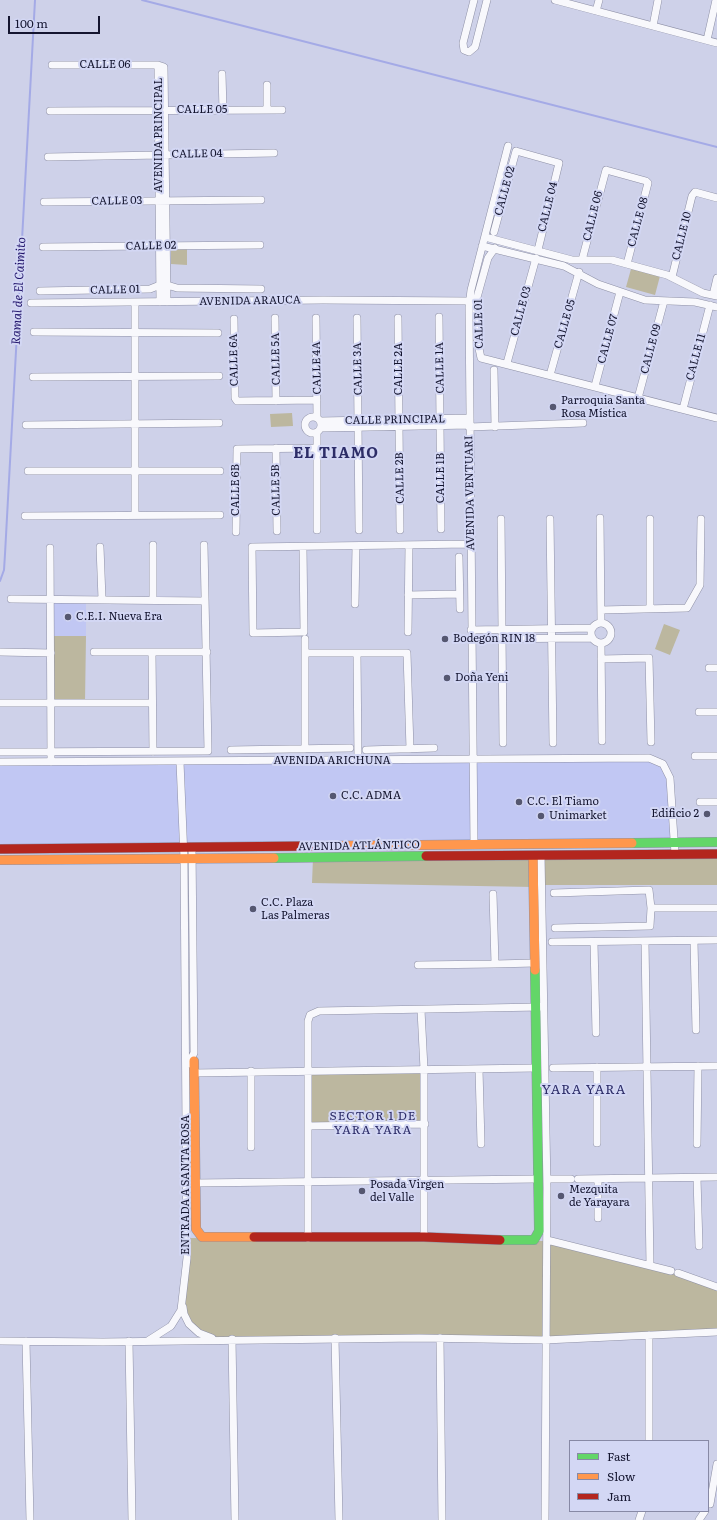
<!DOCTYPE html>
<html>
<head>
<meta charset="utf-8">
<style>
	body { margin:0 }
	#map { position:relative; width:717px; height:1520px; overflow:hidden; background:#ced1e9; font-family:Literata,serif }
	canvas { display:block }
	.legend { position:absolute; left:569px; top:1440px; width:140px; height:72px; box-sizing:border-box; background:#d3d7f4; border:1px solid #8789a5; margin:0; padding:5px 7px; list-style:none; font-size:12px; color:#14152f }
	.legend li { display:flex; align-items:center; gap:8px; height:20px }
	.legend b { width:20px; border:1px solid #8789a5 }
	.scale { position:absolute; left:8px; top:16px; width:92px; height:18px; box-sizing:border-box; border:2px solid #14152f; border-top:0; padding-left:5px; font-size:12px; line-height:14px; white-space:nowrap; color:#14152f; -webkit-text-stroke:3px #d3d7f4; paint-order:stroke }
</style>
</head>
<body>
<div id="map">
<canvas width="717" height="1520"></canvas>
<ul class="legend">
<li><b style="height:5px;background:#63d668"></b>Fast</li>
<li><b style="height:5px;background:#ff974d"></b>Slow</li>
<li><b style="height:5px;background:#b3261e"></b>Jam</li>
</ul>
<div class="scale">100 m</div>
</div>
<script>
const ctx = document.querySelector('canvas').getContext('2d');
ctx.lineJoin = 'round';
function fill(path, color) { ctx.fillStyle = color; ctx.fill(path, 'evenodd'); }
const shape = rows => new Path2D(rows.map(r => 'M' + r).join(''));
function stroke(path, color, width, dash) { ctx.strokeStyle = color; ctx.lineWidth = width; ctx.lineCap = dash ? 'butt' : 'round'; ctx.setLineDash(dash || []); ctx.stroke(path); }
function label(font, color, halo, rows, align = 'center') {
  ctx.font = font + ' Literata,serif'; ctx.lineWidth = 4; ctx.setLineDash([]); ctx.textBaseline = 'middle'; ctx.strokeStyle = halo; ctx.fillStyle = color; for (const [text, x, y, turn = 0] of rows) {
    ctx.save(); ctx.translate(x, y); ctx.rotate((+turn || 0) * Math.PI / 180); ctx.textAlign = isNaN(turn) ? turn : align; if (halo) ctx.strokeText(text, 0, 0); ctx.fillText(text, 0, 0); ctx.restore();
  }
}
const built = shape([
	[50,599,86,599,86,636,50,636],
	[641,757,665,767,675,843,0,849,0,762]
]);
const green = shape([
	[171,248,187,249,187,265,171,264],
	[631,269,660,276,655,295,626,287],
	[292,413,293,426,271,427,270,414],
	[664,624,680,630,670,655,655,649],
	[50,636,86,636,85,702,51,702],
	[717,854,717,885,541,885,544,1008,535,1007,533,887,312,883,313,858],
	[424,1069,425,1124,308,1126,308,1071],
	[187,1238,547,1241,671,1271,717,1287,717,1332,612,1336,217,1340,199,1333,184,1314]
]);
const stream = shape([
	[142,0,717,147],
	[0,581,4,570,5,554,35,0]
]);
const street = shape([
	[474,0,463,43,464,50,469,52,475,47,487,0],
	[555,0,717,43],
	[596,11,599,0],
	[653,26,658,0],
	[707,40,716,0],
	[52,65,158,65,164,67,167,302],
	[158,65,160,302],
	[222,74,223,110],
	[267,85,267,110],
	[50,111,282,110],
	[48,157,274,153],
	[44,202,261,200],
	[494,232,516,151,559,163,538,250],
	[485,237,572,260,612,260,667,275,703,293,717,296],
	[482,246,564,266,598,284,645,300,695,302,717,307],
	[43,247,260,245],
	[495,248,488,258,476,301,477,339,481,358,717,418],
	[582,260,606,170,646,181,648,183,627,264],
	[672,277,692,196,695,192,717,198],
	[40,291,150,289,160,285,167,285,177,288,261,289],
	[713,295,717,278],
	[31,303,323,300,469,301],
	[439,317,441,529],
	[275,318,276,401],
	[316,318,317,418],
	[357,318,359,530],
	[398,318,400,530],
	[234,319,235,398,237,401,317,400],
	[34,332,218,333],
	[507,363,536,258],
	[494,370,495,427],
	[550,375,579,272],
	[33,377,219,376],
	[595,386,620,292],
	[638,398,664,301],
	[683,409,710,305],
	'305 425a8 8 0 1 1 16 0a8 8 0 1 1-16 0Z',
	[321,421,469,418],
	[26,425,219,423],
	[469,427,583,423],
	[321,428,469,425],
	[317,432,317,530],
	[276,448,277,531],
	[28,471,220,471],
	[135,514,135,302],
	[25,516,220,515],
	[600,518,601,623],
	[501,519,503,743],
	[550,519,553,743],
	[650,519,650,609],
	[236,532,237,449,317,448],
	[153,545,153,600],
	[100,547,102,599],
	[303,547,304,632,253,633,252,547,470,544],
	[50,548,51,762],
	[459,557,460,609],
	[408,595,459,594],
	[11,599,205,601],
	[355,604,356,546],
	[601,610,687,608,700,585,701,519],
	'591 633a10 10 0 1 1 20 0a10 10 0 1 1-20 0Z',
	[471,630,592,628],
	[408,632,409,545],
	[471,639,592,638],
	[601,643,602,741],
	[0,652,51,653],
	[94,652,207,652],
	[152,652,153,752],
	[305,653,407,653,410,749],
	[357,653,358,760],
	[601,659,649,658,651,742],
	[709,668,717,668],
	[0,703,151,703],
	[699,712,717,712],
	[305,749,305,639],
	[231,750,350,748],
	[366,750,434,748],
	[0,752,208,751,204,545],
	[695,756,717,756],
	[0,762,649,758,663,764,670,778,675,854],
	[700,802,717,802],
	[474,845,469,307,471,290,508,146],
	[541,856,547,1188,545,1520],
	[554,893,649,890,651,908,717,908],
	[493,894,495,964,535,963],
	[555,928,650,926,651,908],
	[645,941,650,1265],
	[694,941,696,1030],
	[552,942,717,940],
	[594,942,596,1033],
	[418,965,495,964],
	[421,1010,424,1069,424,1237],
	[188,1064,194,1053,192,847],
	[597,1067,597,1143],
	[553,1068,717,1066],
	[479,1069,481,1144],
	[194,1073,536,1068],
	[308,1126,425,1124],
	[697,1144,698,1066],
	[251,1147,251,1071],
	[697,1178,699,1246],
	[547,1179,571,1179],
	[578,1179,717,1177],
	[598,1179,598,1218],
	[195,1183,537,1179],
	[308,1238,308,1021,310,1015,319,1011,540,1007],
	[547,1240,671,1271],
	[678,1273,717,1287],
	[183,1307,184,1314,189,1324,199,1333,212,1338],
	[335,1338,339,1520],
	[440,1338,442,1520],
	[232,1339,235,1520],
	[149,1340,171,1326,181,1310,187,1258,184,858,180,762],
	[0,1341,103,1342,419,1338,545,1340,717,1332],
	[26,1341,30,1520],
	[129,1341,132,1520],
	[649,1441,649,1335],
	[710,1504,717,1464],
	[639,1520,642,1511],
	[699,1520,705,1511]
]);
const fast = shape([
	[632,843,717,842],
	[274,858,426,856],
	[500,1240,534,1240,539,1231,535,970]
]);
const slow = shape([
	[312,846,632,843],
	[533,856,535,970],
	[0,860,274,858],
	[194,1061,196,1229,202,1237,254,1237]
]);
const jam = shape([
	[0,849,312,846],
	[426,856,717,854],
	[254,1237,424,1237,500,1240]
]);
const markers = [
	[553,407,4,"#555770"],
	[68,617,4,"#555770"],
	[445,639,4,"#555770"],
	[447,678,4,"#555770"],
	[333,796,4,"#555770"],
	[519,802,4,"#555770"],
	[707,814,4,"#555770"],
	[541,816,4,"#555770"],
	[253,909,4,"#555770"],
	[362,1191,4,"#555770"],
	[561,1196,4,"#555770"]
];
const streetNames = [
	["CALLE 06",105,65],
	["CALLE 05",202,110],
	["AVENIDA PRINCIPAL",159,135,-90],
	["CALLE 04",197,154,-1],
	["CALLE 02",505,191,-75],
	["CALLE 03",117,201,-1],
	["CALLE 04",548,207,-76],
	["CALLE 06",593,216,-76],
	["CALLE 08",638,222,-75],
	["CALLE 10",682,236,-76],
	["CALLE 02",151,246,-1],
	["CALLE 01",115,290,-1],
	["AVENIDA ARAUCA",250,301,-1],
	["CALLE 03",521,311,-75],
	["CALLE 01",479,324,-91],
	["CALLE 05",565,324,-74],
	["CALLE 07",608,339,-75],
	["CALLE 09",651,349,-75],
	["CALLE 11",696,357,-75],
	["CALLE 5A",276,359,-91],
	["CALLE 6A",234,360,-91],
	["CALLE 4A",317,368,-91],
	["CALLE 1A",440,368,-91],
	["CALLE 3A",358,369,-91],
	["CALLE 2A",399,369,-90],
	["CALLE PRINCIPAL",395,420,-1],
	["CALLE 2B",400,478,-91],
	["CALLE 1B",441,478,-90],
	["CALLE 6B",236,490,-90],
	["CALLE 5B",276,490,-91],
	["AVENIDA VENTUARI",470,493,-91],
	["AVENIDA ARICHUNA",332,761],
	["AVENIDA ATLÁNTICO",359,846,-1],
	["ENTRADA A SANTA ROSA",186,1185,-90]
];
const poiNames = [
	["Parroquia Santa",561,401],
	["Rosa Mística",561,414],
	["C.E.I. Nueva Era",76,617],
	["Bodegón RIN 18",453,639],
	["Doña Yeni",455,678],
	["C.C. ADMA",341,796],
	["C.C. El Tiamo",527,802],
	["Edificio 2",699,814,"right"],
	["Unimarket",549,816],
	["C.C. Plaza",261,903],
	["Las Palmeras",261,916],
	["Posada Virgen",370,1185],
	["del Valle",370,1198],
	["Mezquita",569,1190],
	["de Yarayara",569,1203]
];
const waterNames = [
	["Ramal de El Caimito",19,291,-87]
];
const neighbourhoodNames = [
	["SECTOR 1 DE",373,1116],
	["YARA YARA",373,1130]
];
const quarterNames = [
	["YARA YARA",584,1090]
];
const districtNames = [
	["EL TIAMO",336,454]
];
fill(built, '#c1c7f3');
fill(green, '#bcb79f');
stroke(stream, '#a4aae6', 2);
stroke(street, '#8e90a6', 8);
stroke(fast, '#8e90a6', 10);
stroke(slow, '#8e90a6', 10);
stroke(jam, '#8e90a6', 10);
stroke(street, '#f8f8fc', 7);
stroke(fast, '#63d668', 9);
stroke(slow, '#ff974d', 9);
stroke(jam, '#b3261e', 9);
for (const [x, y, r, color] of markers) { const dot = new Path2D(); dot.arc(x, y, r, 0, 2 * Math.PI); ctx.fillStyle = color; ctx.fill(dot); stroke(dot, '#d3d7f4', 1.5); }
label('11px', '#14152f', '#d3d7f4', streetNames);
label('11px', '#14152f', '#d3d7f4', poiNames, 'left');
label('italic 12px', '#21146b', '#d3d7f4', waterNames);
ctx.letterSpacing = '1px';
label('12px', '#2d2d68', '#d3d7f4', neighbourhoodNames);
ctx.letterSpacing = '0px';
ctx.letterSpacing = '1px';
label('13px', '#2d2d68', '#d3d7f4', quarterNames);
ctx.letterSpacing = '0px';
ctx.letterSpacing = '1px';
label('bold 15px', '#2d2d68', '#d3d7f4', districtNames);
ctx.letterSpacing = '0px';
</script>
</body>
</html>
